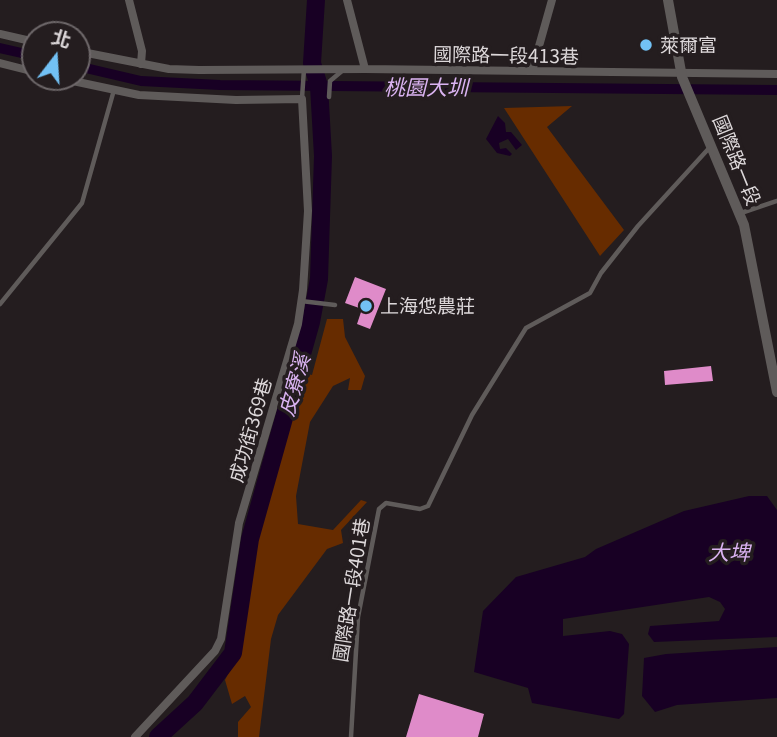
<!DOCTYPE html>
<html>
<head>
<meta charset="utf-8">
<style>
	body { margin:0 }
	#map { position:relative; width:777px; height:737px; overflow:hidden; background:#241d1f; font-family:Georgia,"Noto Sans TC",serif }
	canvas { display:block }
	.north { position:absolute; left:21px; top:21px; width:70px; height:70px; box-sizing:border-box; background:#241d1f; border:2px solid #6e686a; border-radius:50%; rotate:17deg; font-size:19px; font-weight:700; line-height:28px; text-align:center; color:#ddd8da }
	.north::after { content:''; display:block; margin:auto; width:24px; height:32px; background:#72c1f5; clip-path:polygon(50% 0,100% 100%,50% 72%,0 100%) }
</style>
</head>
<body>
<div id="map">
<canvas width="777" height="737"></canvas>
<div class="north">北</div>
</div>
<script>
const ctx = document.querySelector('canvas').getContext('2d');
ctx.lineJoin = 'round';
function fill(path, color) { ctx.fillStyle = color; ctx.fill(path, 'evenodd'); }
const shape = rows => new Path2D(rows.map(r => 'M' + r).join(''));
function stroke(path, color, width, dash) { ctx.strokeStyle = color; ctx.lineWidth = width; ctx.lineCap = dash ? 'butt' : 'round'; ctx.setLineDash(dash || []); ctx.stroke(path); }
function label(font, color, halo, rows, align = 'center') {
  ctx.font = font + ' Georgia,"Noto Sans TC",serif'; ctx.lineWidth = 7; ctx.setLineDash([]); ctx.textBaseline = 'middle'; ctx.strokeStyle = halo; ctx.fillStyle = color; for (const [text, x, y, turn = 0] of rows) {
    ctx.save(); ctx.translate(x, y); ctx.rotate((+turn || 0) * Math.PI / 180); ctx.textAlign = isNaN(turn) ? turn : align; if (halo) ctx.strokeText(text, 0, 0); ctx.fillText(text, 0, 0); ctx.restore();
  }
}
const green = shape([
	[572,106,547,127,624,230,600,256,504,108],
	[327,319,343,319,345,337,365,376,361,390,348,390,350,378,333,386,310,422,296,496,298,524,333,530,361,500,367,502,341,530,343,543,327,549,278,615,271,639,259,737,238,737,238,722,251,707,245,696,232,704,225,680,239,652,255,538,296,390,302,372,312,375]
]);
const water = shape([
	[498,116,505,123,506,132,511,132,522,145,516,150,508,139,499,143,500,149,506,148,512,154,510,156,497,153,486,139],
	[749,496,767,496,777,510,777,637,654,642,648,634,650,626,719,621,725,609,720,602,709,597,563,619,563,636,610,631,622,634,629,644,624,714,619,719,532,703,528,688,474,672,483,611,516,577,585,557,596,549,684,511],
	[777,647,777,698,677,705,655,712,642,696,644,658,666,654]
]);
const canal = shape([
	[0,48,35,56],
	[77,66,141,81,220,85,777,90]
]);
const river = shape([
	[158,737,195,703,233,653,250,539,311,322,319,279,323,156,319,86,312,63,316,0]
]);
const building = shape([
	[355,277,386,289,370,329,357,324,362,309,345,303],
	[711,366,713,381,665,385,664,371],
	[419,694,484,714,478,737,406,737]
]);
const service = shape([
	[329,97,330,81,342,71],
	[302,98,304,69],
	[741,213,777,201],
	[301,301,335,305],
	[0,304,82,203,114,90],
	[351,737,358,617,379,509,386,503,420,509,428,506,472,415,526,328,590,293,601,273,638,226,711,146]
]);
const minor = shape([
	[129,0,142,51,141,64],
	[347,0,365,69],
	[0,34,35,42],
	[77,51,169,69,199,70,365,69,777,74],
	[0,63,35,72],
	[532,71,552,0],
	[54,77,139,95,236,100,302,99,308,211,303,290,298,324,239,523,221,639,215,651,135,737]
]);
const tertiary = shape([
	[668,0,682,77,744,225,777,392]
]);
const markers = [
	[646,45,7,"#72c1f5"],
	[366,306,7,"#72c1f5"]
];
const poiNames = [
	["萊爾富",660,45],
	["上海怹農莊",380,306]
];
const streetNames = [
	["國際路一段413巷",506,55,1],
	["國際路一段",737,160,68],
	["成功街369巷",250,430,-74],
	["國際路一段401巷",351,590,-81]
];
const waterNames = [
	["桃園大圳",426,87],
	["皮寮溪",294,385,-74],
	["大埤",729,552]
];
fill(green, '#672c00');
fill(water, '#180024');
stroke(canal, '#180024', 10);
stroke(river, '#180024', 18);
fill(building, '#df8bc9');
stroke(service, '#5f5b5a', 4.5);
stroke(minor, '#5f5b5a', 8);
stroke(tertiary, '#5f5b5a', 10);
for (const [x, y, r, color] of markers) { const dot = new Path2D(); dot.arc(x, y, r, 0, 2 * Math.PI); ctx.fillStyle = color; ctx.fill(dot); stroke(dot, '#241d1f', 2.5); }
label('19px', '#ddd8da', '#241d1f', poiNames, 'left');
label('19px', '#ddd8da', '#241d1f', streetNames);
label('italic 21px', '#dab3f1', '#241d1f', waterNames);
</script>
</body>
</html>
